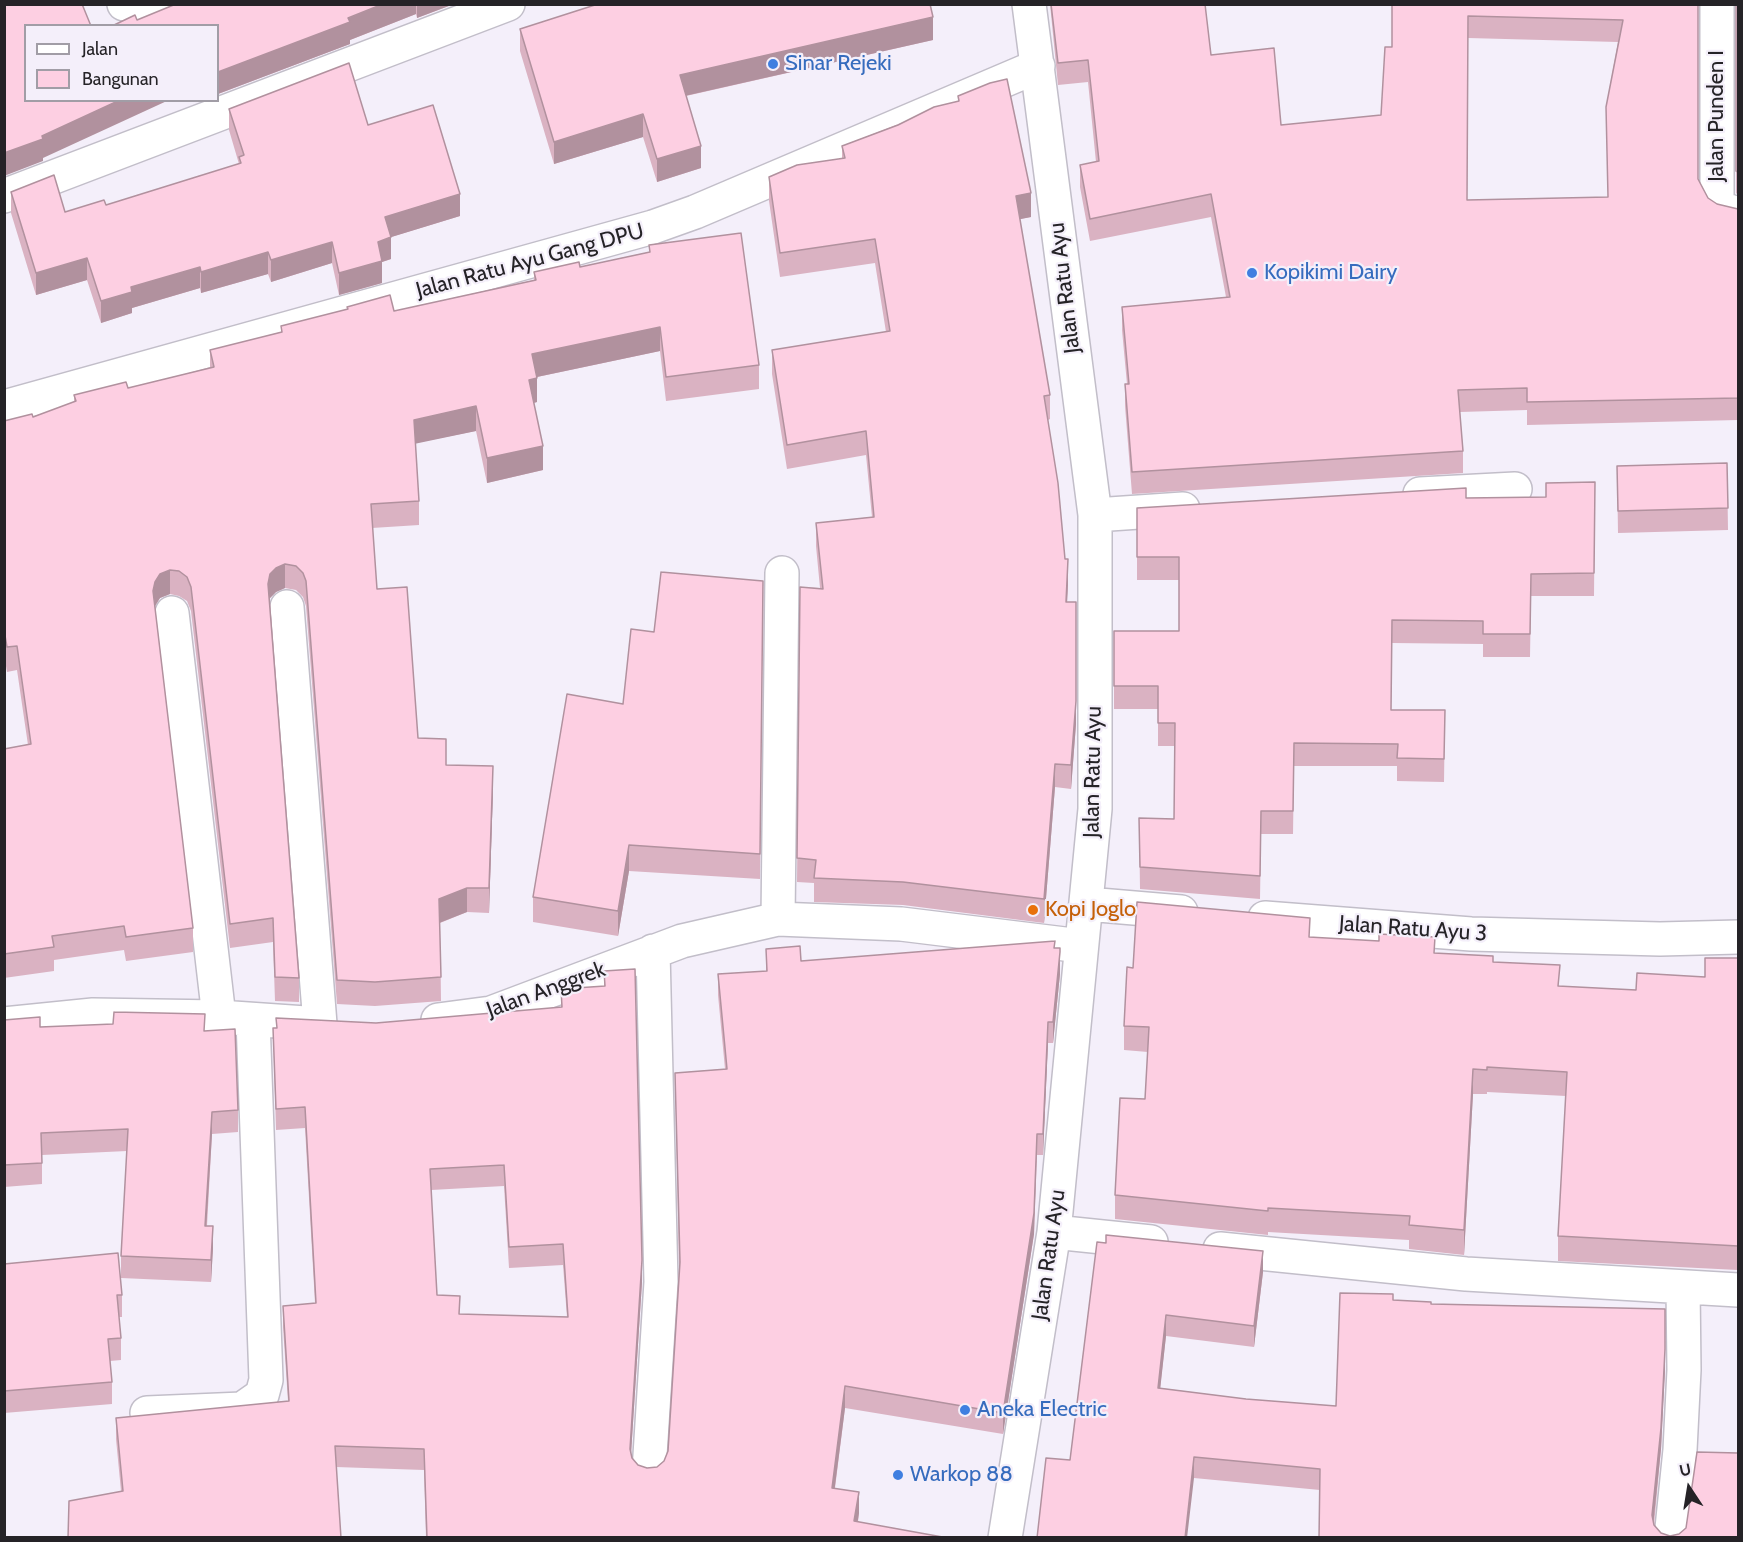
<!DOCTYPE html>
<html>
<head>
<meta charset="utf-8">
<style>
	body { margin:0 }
	#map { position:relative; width:1743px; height:1542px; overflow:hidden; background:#f4effa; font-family:Cabin,sans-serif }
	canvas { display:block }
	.frame { position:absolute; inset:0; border:6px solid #252327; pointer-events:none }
	.legend { position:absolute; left:24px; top:24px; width:195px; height:78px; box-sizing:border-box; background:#f4effa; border:2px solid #a19da6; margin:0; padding:8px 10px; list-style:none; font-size:18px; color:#252327 }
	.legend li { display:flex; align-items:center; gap:12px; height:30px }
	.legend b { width:30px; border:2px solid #a19da6 }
	.north { position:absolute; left:1659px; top:1458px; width:60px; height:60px; -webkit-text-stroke:4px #f4effa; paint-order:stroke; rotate:348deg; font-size:16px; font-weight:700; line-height:24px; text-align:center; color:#252327 }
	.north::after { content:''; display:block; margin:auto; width:21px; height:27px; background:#252327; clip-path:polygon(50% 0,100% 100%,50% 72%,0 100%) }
</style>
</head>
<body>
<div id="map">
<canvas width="1743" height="1542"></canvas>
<div class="frame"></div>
<ul class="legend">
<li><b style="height:8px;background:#fff"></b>Jalan</li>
<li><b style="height:16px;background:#fdcfe2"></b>Bangunan</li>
</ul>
<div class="north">U</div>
</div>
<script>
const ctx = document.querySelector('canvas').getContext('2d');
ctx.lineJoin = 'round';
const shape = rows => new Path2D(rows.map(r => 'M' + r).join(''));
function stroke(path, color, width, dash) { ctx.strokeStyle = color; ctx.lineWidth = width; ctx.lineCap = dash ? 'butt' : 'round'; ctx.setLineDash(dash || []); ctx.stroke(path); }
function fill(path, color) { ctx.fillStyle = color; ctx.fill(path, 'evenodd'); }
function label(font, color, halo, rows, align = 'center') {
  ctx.font = font + ' Cabin,sans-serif'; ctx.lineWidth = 4.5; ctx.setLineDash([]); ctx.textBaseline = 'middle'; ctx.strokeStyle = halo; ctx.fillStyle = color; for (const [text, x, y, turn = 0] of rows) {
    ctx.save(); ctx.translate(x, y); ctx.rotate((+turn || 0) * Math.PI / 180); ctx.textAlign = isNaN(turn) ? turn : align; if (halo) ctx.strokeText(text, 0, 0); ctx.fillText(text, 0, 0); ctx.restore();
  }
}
const minor = shape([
	[124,4,147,9,158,4],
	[1717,4,1717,201,1723,209,1738,214],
	[4,196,508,4],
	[4,407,653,227,695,212,1038,66],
	[1420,494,1515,489],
	[1095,515,1183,509],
	[287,607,320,1024],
	[172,613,219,1017],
	[1087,904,1181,912],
	[1265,918,1471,934,1660,939,1738,937],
	[778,919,782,573],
	[438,1020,491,1013,682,941,778,919,901,924,1081,946],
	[4,1024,93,1015,219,1017,320,1024],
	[1054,1232,1151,1242],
	[1220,1249,1466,1274,1738,1290],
	[147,1413,242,1409,262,1395,266,1380,253,1020],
	[649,1471,661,1282,653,951],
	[1005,1538,1054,1232,1095,809,1095,515,1029,4],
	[1671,1538,1680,1450,1684,1370,1683,1287]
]);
const wall = shape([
	[176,4,454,4,417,18,416,14,350,40,350,44,218,94,218,26,137,20],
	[1050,4,1205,4,1211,55,1281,125,1381,115,1392,47,1392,4,1698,4,1698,179,1708,198,1717,204,1738,209,1738,420,1527,425,1527,410,1460,412,1463,451,1463,473,1132,494,1125,406,1125,384,1127,384,1122,330,1122,307,1226,297,1211,217,1090,241,1080,187,1080,165,1096,162,1088,82,1058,85],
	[1468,38,1618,42,1606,107,1608,197,1467,200],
	[1736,4,1738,4,1738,195,1736,193],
	[520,29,933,40,686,96,701,168,657,182,643,137,554,164,520,51],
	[958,96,1031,217,1020,219,1050,395,1050,419,1048,420,1068,583,1067,602,1076,724,1071,789,1055,787,1044,923,903,905,814,902,814,883,797,882,800,587,820,588,816,546,816,523,872,517,866,455,787,469,772,374,772,350,886,332,875,263,780,277,769,201,769,177,842,159,842,146,958,101],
	[229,109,368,125,460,216,391,237,391,259,382,262,382,283,339,295,332,263,271,282,268,274,201,293,200,288,132,308,132,313,101,323,87,280,36,295,11,213,11,192,65,212,106,205,239,164,229,130],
	[649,245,759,365,759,389,666,401,660,351,537,377,537,402,534,403,543,470,487,483,476,431,415,443,419,501,419,525,372,528,377,589,418,738,446,765,493,790,489,913,467,912,440,923,441,1001,375,1006,337,1004,306,606,303,597,296,590,285,588,276,592,270,598,270,602,299,978,299,1002,275,1001,273,942,230,948,191,611,187,601,179,596,170,594,160,598,155,606,193,928,193,952,126,961,124,950,54,960,54,971,4,978,4,749,28,745,17,670,7,672,4,654,4,421,33,417,74,402,74,395,128,388,210,368,210,350,281,332,281,326,347,310,347,307,394,311,534,280,534,272,580,267,649,252],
	[1727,463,1728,530,1618,533,1617,466],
	[1595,482,1594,596,1531,596,1530,657,1483,657,1483,644,1392,643,1391,710,1445,710,1444,782,1397,781,1397,766,1294,766,1293,834,1261,834,1260,899,1140,889,1139,818,1174,819,1175,746,1158,746,1158,709,1114,709,1114,631,1179,631,1179,580,1137,580,1137,508,1466,498,1546,497],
	[763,581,760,879,629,871,618,936,533,922,533,897,623,704,654,632],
	[1310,937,1435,953,1493,962,1560,986,1636,990,1705,977,1738,958,1738,1270,1558,1261,1558,1236,1566,1096,1487,1092,1487,1094,1473,1094,1464,1255,1409,1249,1409,1240,1268,1232,1268,1235,1115,1219,1115,1195,1145,1099,1148,1052,1124,1050,1124,1026],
	[1060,948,1060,974,1053,1043,1048,1043,1043,1155,1037,1155,1034,1234,1003,1434,845,1408,835,1488,859,1513,858,1522,948,1538,426,1538,424,1470,336,1467,121,1491,116,1439,116,1418,288,1401,283,1327,283,1306,315,1303,305,1128,276,1130,273,1028,376,1023,561,1008,561,989,604,986,604,971,642,1282,631,1454,632,1458,638,1465,647,1468,657,1467,664,1461,668,1451,679,1268,675,1073,725,1069,718,995,718,974,766,971,766,949,801,961],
	[504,1186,509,1268,563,1265,567,1317,460,1314,437,1295,431,1190],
	[4,1020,40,1027,205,1031,238,1110,238,1132,212,1134,207,1226,213,1248,211,1282,121,1278,121,1256,127,1151,42,1155,42,1184,4,1187],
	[1097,1242,1263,1272,1254,1347,1166,1336,1160,1388,1246,1399,1336,1406,1393,1300,1431,1304,1665,1370,1661,1449,1654,1525,1661,1533,1670,1536,1679,1534,1686,1528,1738,1538,1319,1538,1320,1490,1194,1478,1070,1460],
	[4,1264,122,1295,122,1317,119,1317,121,1338,121,1360,110,1361,112,1382,112,1404,4,1413]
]);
const shadedWall = shape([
	[383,4,416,4,416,14,350,40,350,44,218,94,218,72],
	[417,4,454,4,417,18],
	[933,17,933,40,680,97,680,75],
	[120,100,169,100,43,158,43,161,4,176,4,153],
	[643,114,643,137,554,164,554,142],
	[701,146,701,168,657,182,657,159],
	[1031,193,1031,217,1016,220,1016,196],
	[460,194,460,216,385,239,385,217],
	[391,237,391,259,382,262,382,283,339,295,339,273,378,242],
	[332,242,332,263,271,282,271,260],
	[268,252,268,274,201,293,201,272],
	[87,258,87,280,36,295,36,273],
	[200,267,200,288,132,308,132,313,101,323,101,301,131,287],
	[660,327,660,351,532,378,532,354],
	[537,378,537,402,529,404,529,380],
	[476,406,476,431,414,444,414,420],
	[543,446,543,470,487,483,487,458],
	[1068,559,1068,583,1066,626,1066,602],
	[285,564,285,588,276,592,270,598,268,608,268,584,270,574,276,568],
	[170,570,170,594,160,598,155,606,153,591,155,582,160,574],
	[1076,701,1076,724,1071,789,1071,765],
	[1055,764,1055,787,1044,923,1044,899],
	[493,766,493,790,489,913,489,888],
	[629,845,629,871,618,936,618,911],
	[467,888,467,912,439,923,439,899],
	[1060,952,1060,974,1053,1043,1053,1022],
	[1048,1022,1048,1043,1043,1155,1043,1134],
	[1473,1069,1473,1094,1464,1255,1464,1230],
	[212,1112,212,1134,205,1247,205,1226],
	[1037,1134,1034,1234,1003,1434,1003,1413],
	[213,1226,213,1248,211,1282,211,1260],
	[1263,1251,1263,1272,1254,1347,1254,1326],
	[642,1260,642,1282,630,1470,630,1449],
	[1166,1315,1166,1336,1158,1409,1158,1388],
	[1665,1349,1665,1370,1661,1449,1652,1536,1652,1515],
	[845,1386,845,1408,832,1509,832,1488],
	[1194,1457,1194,1478,1187,1538,1185,1538],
	[859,1492,859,1513,855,1538,854,1521]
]);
const building = shape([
	[4,4,82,4,91,26,26,26,26,100,120,100,42,136,43,139,4,153,4,4],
	[176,4,383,4,348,18,350,22,218,72,218,26,112,26,135,15,137,20,176,4],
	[598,4,930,4,933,17,680,75,701,146,657,159,643,114,554,142,520,29,598,4],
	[1051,4,1205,4,1211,55,1274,48,1281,125,1381,115,1385,47,1392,47,1392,4,1698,4,1698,179,1708,198,1717,204,1738,209,1738,398,1527,402,1527,388,1458,390,1463,451,1132,472,1125,384,1129,384,1122,307,1230,297,1211,194,1090,219,1080,165,1099,161,1088,60,1058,63,1051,4],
	[1468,16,1623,20,1606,107,1608,197,1467,200,1468,16],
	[1736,4,1738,4,1738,172,1736,171,1736,4],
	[349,63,368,125,433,105,460,194,385,217,391,237,378,242,382,261,339,273,332,242,271,260,268,252,201,272,200,267,131,287,132,292,101,301,87,258,36,273,11,192,54,175,65,212,104,200,106,205,241,163,239,157,244,155,229,109,349,63],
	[1007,79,1031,193,1016,196,1050,395,1044,396,1058,483,1065,559,1068,559,1066,602,1076,602,1076,701,1071,765,1055,764,1044,899,903,882,814,878,816,860,797,858,800,587,823,589,816,523,874,517,866,431,787,445,772,350,890,331,875,239,780,253,769,177,797,165,845,158,842,146,898,125,934,107,959,101,958,96,990,83,1007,79],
	[741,233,759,365,666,377,660,327,532,354,537,378,529,380,543,446,487,458,476,406,414,420,419,501,371,504,377,589,407,587,418,738,446,739,446,765,493,766,489,888,467,888,439,899,441,977,375,982,337,980,306,581,303,573,296,566,285,564,276,568,270,574,268,584,299,978,275,977,273,918,230,924,191,587,187,577,179,571,170,570,160,574,155,582,153,591,193,928,126,937,124,926,52,936,54,947,4,954,4,749,31,744,17,646,7,647,4,630,4,421,32,414,33,417,76,401,74,395,126,382,128,388,214,367,210,350,282,332,281,326,348,309,347,307,390,295,394,311,536,280,534,272,579,262,580,267,650,252,649,245,741,233],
	[1727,463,1728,508,1618,511,1617,466,1727,463],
	[1595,482,1594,573,1531,574,1530,634,1483,634,1483,621,1392,620,1391,710,1445,710,1444,759,1397,758,1398,744,1294,743,1293,811,1261,811,1260,876,1140,867,1139,818,1174,819,1175,723,1158,723,1158,686,1114,686,1114,631,1179,631,1179,557,1137,557,1137,508,1466,488,1466,498,1546,497,1546,483,1595,482],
	[661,572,763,581,760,854,629,845,618,911,533,897,567,694,623,704,631,629,654,632,661,572],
	[1137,902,1310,918,1309,937,1379,941,1379,934,1435,937,1434,953,1493,956,1493,962,1560,965,1558,986,1636,990,1637,973,1705,977,1705,958,1738,958,1738,1246,1558,1236,1567,1072,1487,1067,1487,1070,1473,1069,1464,1230,1409,1225,1410,1216,1268,1208,1268,1211,1115,1195,1120,1098,1145,1099,1149,1027,1124,1026,1127,967,1133,968,1137,902],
	[1055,941,1054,948,1060,948,1060,952,1053,1022,1048,1022,1043,1134,1037,1134,1034,1213,1003,1413,845,1386,832,1488,859,1492,854,1521,948,1538,427,1538,424,1449,335,1446,341,1538,68,1538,69,1501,123,1491,116,1418,289,1401,283,1306,316,1303,305,1107,276,1109,273,1028,277,1028,276,1018,376,1023,562,1007,561,989,605,986,604,971,635,969,642,1260,630,1449,632,1458,638,1465,647,1468,657,1467,664,1461,668,1451,680,1262,675,1073,727,1069,718,974,767,971,766,949,800,946,801,961,1055,941],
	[504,1165,509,1247,563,1244,568,1317,459,1314,460,1296,437,1295,430,1169,504,1165],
	[114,1012,205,1014,204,1031,235,1029,238,1110,212,1112,205,1226,213,1226,211,1260,121,1256,128,1129,41,1133,42,1163,4,1165,4,1020,40,1017,40,1027,113,1024,114,1012],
	[1106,1235,1263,1251,1254,1326,1166,1315,1158,1388,1246,1399,1336,1406,1340,1293,1393,1294,1393,1300,1431,1302,1431,1304,1665,1309,1665,1349,1661,1428,1652,1515,1654,1525,1661,1533,1670,1536,1679,1534,1686,1528,1697,1452,1738,1453,1738,1538,1319,1538,1320,1469,1194,1457,1185,1538,1037,1538,1046,1458,1070,1460,1097,1242,1106,1243,1106,1235],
	[118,1253,122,1295,117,1295,121,1338,108,1339,112,1382,4,1391,4,1264,118,1253]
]);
const markers = [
	[773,64,6,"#3f7fe0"],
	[1252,273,6,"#3f7fe0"],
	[1033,910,6,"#e8710a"],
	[965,1410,6,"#3f7fe0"],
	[898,1475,6,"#3f7fe0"]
];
const shopNames = [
	["Sinar Rejeki",785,64],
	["Kopikimi Dairy",1264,273],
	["Aneka Electric",977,1410],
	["Warkop 88",910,1475]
];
const streetNames = [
	["Jalan Punden I",1717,116,-90],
	["Jalan Ratu Ayu Gang DPU",530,261,-15],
	["Jalan Ratu Ayu",1065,288,-97],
	["Jalan Ratu Ayu",1093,772,-89],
	["Jalan Ratu Ayu 3",1413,929,4],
	["Jalan Anggrek",546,990,-20],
	["Jalan Ratu Ayu",1049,1255,-82]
];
const foodNames = [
	["Kopi Joglo",1045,910]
];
stroke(minor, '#c2bec9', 36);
stroke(minor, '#fff', 33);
fill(wall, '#dab2c2');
fill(shadedWall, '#b1919e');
fill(building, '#fdcfe2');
stroke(building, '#b1919e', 1.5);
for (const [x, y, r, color] of markers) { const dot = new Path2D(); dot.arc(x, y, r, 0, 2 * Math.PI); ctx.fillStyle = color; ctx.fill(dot); stroke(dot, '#f4effa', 2); }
label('22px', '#366cbe', '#f4effa', shopNames, 'left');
label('22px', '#252327', '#f4effa', streetNames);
label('22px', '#c56008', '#f4effa', foodNames, 'left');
</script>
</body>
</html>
